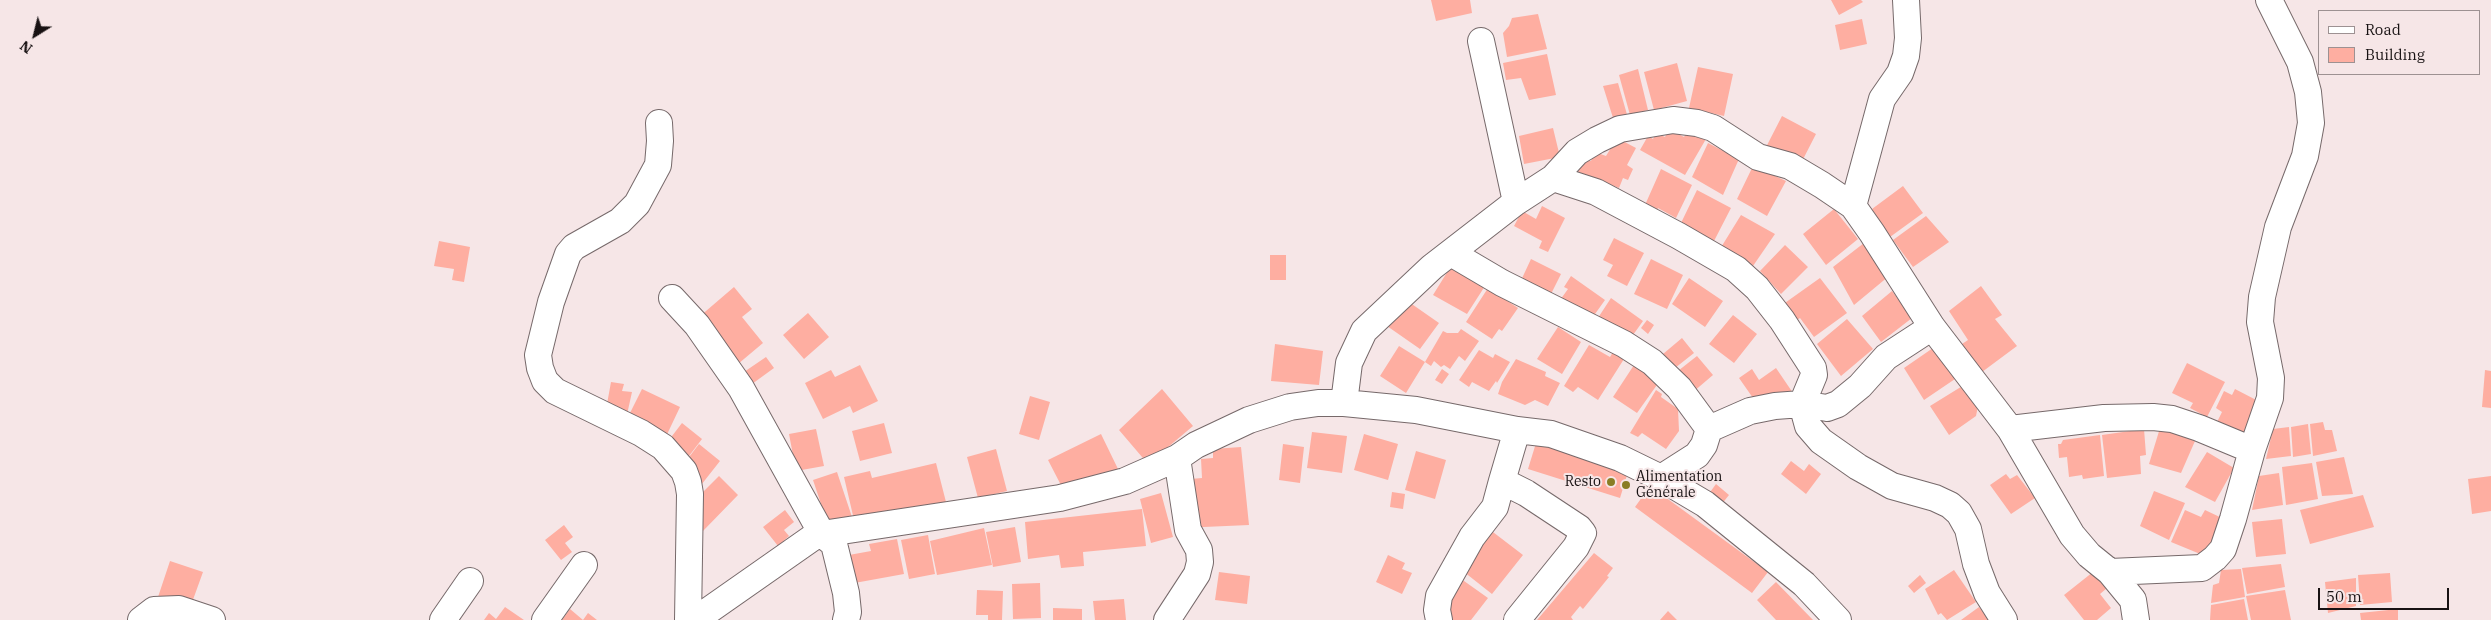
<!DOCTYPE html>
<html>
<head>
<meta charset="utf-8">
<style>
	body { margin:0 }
	#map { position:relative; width:2491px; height:620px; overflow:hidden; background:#f6e6e7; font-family:"IBM Plex Serif",serif }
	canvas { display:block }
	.legend { position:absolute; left:2318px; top:10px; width:162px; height:65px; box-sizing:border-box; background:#f6e6e7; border:1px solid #9d9192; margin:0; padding:6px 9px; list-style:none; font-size:15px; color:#181213 }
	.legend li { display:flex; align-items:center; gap:10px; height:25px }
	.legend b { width:25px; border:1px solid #9d9192 }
	.north { position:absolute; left:10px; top:10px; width:50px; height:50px; -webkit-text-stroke:4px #f6e6e7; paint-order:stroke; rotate:216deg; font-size:14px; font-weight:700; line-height:20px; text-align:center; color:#181213 }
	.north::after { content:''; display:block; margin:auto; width:18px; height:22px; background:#181213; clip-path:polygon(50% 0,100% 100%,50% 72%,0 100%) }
	.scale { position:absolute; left:2318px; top:588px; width:131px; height:22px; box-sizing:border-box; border:2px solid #181213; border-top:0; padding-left:6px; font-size:15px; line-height:18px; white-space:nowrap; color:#181213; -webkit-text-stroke:4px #f6e6e7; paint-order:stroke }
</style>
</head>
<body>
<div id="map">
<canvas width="2491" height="620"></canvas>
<ul class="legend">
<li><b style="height:6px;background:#fff"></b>Road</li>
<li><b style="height:14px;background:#feaea1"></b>Building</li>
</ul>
<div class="north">N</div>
<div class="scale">50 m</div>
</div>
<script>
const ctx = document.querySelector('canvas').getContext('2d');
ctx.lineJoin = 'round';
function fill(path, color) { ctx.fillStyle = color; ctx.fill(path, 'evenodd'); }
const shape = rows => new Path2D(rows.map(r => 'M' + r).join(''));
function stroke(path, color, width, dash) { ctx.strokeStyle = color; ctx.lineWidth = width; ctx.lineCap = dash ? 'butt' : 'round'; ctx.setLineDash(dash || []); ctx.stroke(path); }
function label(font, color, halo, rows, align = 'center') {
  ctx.font = font + ' "IBM Plex Serif",serif'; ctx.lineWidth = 4; ctx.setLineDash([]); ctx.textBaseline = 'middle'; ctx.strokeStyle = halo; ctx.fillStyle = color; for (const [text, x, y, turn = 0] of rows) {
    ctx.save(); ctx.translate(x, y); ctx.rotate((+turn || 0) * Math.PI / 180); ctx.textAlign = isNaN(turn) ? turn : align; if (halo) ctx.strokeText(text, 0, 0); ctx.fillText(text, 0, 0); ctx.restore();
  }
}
const building = shape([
	[1431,0,1470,0,1472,13,1436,21],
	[1831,0,1861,0,1863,2,1839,15],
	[1538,14,1547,49,1507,57,1503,33,1509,26,1512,18],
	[1862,19,1867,44,1840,50,1835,25],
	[1547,54,1556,95,1529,100,1521,78,1506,80,1503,63],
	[1677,63,1687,101,1654,110,1644,72],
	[1698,67,1733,74,1724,116,1689,108],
	[1638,69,1648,110,1630,115,1619,75],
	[1618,83,1628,118,1614,121,1603,86],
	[1782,116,1816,134,1797,171,1763,153],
	[1553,128,1560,157,1524,164,1519,136],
	[1669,129,1684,137,1689,129,1706,139,1685,175,1640,150,1648,136,1653,139,1656,133,1665,137],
	[1617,138,1636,148,1627,165,1633,169,1628,180,1623,178,1619,188,1578,172,1584,159,1591,161,1595,152,1606,156],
	[1708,143,1739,159,1723,195,1692,177],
	[1753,166,1786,181,1767,216,1737,199],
	[1661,169,1692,185,1676,218,1658,208,1657,211,1645,205],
	[1903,186,1923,213,1890,237,1872,209],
	[1697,190,1731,208,1714,241,1681,223],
	[1542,206,1565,218,1548,252,1539,248,1542,241,1514,226,1522,211,1536,219],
	[1834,209,1858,239,1826,265,1803,234],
	[1741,215,1775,234,1753,266,1733,252,1731,255,1720,249],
	[1926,216,1949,242,1913,267,1893,240],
	[1614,238,1644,253,1627,286,1607,276,1613,265,1603,260],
	[439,241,470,247,464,282,452,280,454,269,434,266],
	[1864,243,1889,276,1854,305,1833,267],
	[1785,245,1808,267,1781,294,1760,271],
	[1270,255,1286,255,1286,280,1270,280],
	[1531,259,1561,274,1546,304,1517,289],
	[1651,259,1683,275,1667,309,1634,294],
	[1451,266,1485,286,1467,314,1433,295],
	[1571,276,1605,300,1585,328,1555,307,1568,289,1564,287],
	[1689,278,1723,301,1705,327,1672,304],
	[1820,278,1847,313,1814,337,1800,318,1794,322,1782,305],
	[1981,286,2002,315,1995,319,2017,346,1982,372,1962,344,1968,340,1949,311],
	[734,287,752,309,742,317,763,343,738,364,699,317],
	[1488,288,1518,308,1502,331,1499,329,1492,339,1466,322],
	[1892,291,1912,318,1881,342,1862,316],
	[1611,298,1643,321,1623,349,1592,327],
	[1406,300,1439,323,1420,349,1387,326],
	[808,313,829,337,804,359,783,335],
	[1733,315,1757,334,1734,363,1709,344],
	[1847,319,1873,349,1841,376,1817,344],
	[1647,320,1654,325,1648,334,1641,328],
	[1558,327,1581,342,1562,374,1537,359],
	[1461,329,1479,341,1465,361,1459,356,1450,369,1444,365,1441,367,1434,361,1431,366,1425,362,1443,331,1447,333,1458,333],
	[1682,338,1694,353,1675,368,1663,354],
	[1275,344,1323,351,1319,385,1271,381],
	[1589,345,1610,357,1613,352,1624,359,1598,400,1578,387,1573,392,1564,386],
	[1399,346,1425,362,1406,393,1380,376],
	[1933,348,1955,379,1924,400,1904,368],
	[1479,350,1493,358,1495,354,1510,362,1497,383,1496,381,1489,391,1472,382,1469,387,1459,380],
	[1697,356,1713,375,1686,398,1669,378],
	[766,357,774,368,752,384,744,372],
	[1516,359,1546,372,1545,376,1560,383,1548,406,1535,400,1525,405,1498,394,1502,382],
	[2187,363,2225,382,2207,417,2190,408,2193,403,2172,393],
	[860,365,878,401,853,413,850,406,823,419,805,383,831,370,835,377],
	[1634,365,1659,382,1637,413,1613,397],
	[1776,368,1793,393,1753,398,1739,378,1752,369,1759,380],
	[1442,369,1449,374,1442,384,1435,380],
	[2485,370,2491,371,2491,408,2482,407],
	[611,382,624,384,622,391,632,392,626,419,605,415],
	[1964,385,1978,406,1976,416,1949,435,1930,406],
	[642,389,680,407,662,445,623,427],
	[1162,389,1193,426,1148,464,1119,430],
	[2235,389,2262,403,2244,438,2216,424,2222,412,2216,408,2224,391,2232,395],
	[1656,390,1662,394,1661,397,1678,409,1679,431,1666,449,1642,433,1638,437,1630,433],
	[1030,396,1050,402,1039,440,1019,434],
	[2323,422,2325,430,2332,430,2337,451,2313,456,2310,424],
	[682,423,702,439,679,469,659,453],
	[884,423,892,453,860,461,852,431],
	[2308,424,2311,454,2293,457,2291,427],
	[2289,427,2291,456,2266,459,2273,429],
	[2160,428,2195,441,2181,473,2149,464],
	[816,429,824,466,796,471,789,434],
	[2144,429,2146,455,2140,456,2141,474,2107,478,2102,435],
	[1312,432,1347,436,1342,473,1307,468],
	[1101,434,1118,469,1089,483,1064,491,1048,460],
	[1364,434,1398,444,1388,480,1354,470],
	[2100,435,2104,476,2083,479,2082,475,2069,477,2067,457,2059,458,2058,444,2061,444,2063,440],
	[1536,443,1628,472,1620,498,1528,469],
	[699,444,720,461,694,494,683,465],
	[1283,444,1304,447,1300,483,1279,480],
	[1241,447,1249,525,1181,528,1179,480,1202,478,1201,459,1213,458,1213,449],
	[996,449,1007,491,978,498,967,457],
	[1416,451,1446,460,1435,499,1405,490],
	[2207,452,2234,468,2215,502,2185,487],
	[2344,457,2353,494,2322,496,2316,462],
	[1791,461,1804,471,1809,464,1821,474,1806,494,1781,474],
	[936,463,946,502,855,524,844,477,870,471,872,478],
	[2312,463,2318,499,2286,505,2282,467],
	[837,472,853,520,829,528,813,480],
	[2279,473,2283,505,2252,510,2259,476],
	[2006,474,2010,479,2017,475,2035,498,2011,514,1990,485],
	[719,476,738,495,703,531,683,512],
	[2491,476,2491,511,2472,514,2468,479],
	[1716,484,1729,495,1721,505,1708,495],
	[1650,486,1768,572,1752,593,1635,507],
	[2154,491,2185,503,2169,540,2140,526],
	[1392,492,1405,494,1403,509,1390,507],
	[1161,493,1173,537,1151,543,1140,499],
	[2363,495,2374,527,2310,544,2300,510],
	[1142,509,1146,546,1083,552,1084,566,1061,568,1059,555,1028,559,1025,522],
	[785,510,794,522,784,530,789,536,778,546,763,527],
	[2185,510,2201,517,2205,510,2224,519,2210,558,2171,542],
	[2282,519,2286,554,2256,557,2252,522],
	[564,525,573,537,565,543,572,552,561,560,545,540],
	[1015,527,1021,562,993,567,986,532],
	[984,528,992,565,937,575,930,541],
	[1489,529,1523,555,1492,594,1459,568],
	[928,535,935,574,909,579,901,540],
	[897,539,904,574,849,584,838,557,871,551,869,544],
	[1594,553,1613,568,1607,576,1609,577,1583,609,1580,606,1571,617,1573,620,1537,620],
	[1388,555,1405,563,1402,569,1412,573,1402,594,1376,582],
	[170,561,203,572,190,608,158,597],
	[2281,564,2285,587,2247,594,2242,568],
	[2241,569,2245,597,2211,603,2213,585,2219,583,2221,570],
	[1954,570,1976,602,1947,620,1941,613,1938,615,1925,589],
	[1219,572,1250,576,1247,604,1215,600],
	[2093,572,2107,588,2100,594,2111,608,2097,620,2084,620,2064,595],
	[2390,573,2392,602,2360,605,2358,575],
	[1920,575,1926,583,1914,593,1908,586],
	[1457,576,1488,598,1471,620,1429,620],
	[2356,578,2356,606,2328,613,2325,582],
	[1776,582,1813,620,1776,620,1757,600],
	[1040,583,1041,618,1013,619,1012,584],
	[977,590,1003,591,1002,620,988,620,988,615,976,615],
	[2285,590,2291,620,2251,620,2246,596],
	[1124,599,1126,620,1095,620,1093,601],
	[2244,599,2248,620,2210,620,2211,605],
	[505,607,524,620,484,620,489,613,496,619],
	[1979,607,1989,620,1961,620],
	[1053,608,1082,609,1082,620,1053,620],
	[570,609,583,620,588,613,597,620,562,620],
	[2398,609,2398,620,2361,620,2360,613],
	[1668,611,1677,620,1660,620]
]);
const minor = shape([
	[659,123,660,141,658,165,637,204,620,221,574,247,568,254,551,302,538,355,540,368,545,381,555,391,641,433,663,447,684,471,688,482,690,494,688,620],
	[1553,178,1596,192,1679,236,1736,269,1757,288,1782,320,1813,368,1814,375,1802,404,1808,426,1821,441,1858,467,1892,486,1935,498,1950,505,1959,513,1968,529,1976,564,1987,593,2004,620],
	[1516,202,1553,178,1577,152,1597,140,1620,129,1673,120,1697,123,1713,128,1758,157,1790,166,1822,185,1853,206,1872,233,1932,327,2010,429,2072,535,2089,555,2110,572,2133,600,2136,620],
	[1853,206,1882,99,1900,73,1906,56,1908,38,1906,0],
	[1451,253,1502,283,1624,344,1652,362,1679,388,1709,429,1704,445,1697,455,1661,478],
	[672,298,697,325,741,388,822,534,834,544,846,593,848,612,846,620],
	[1344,403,1349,363,1364,331,1432,267,1516,202,1481,41],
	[1709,429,1750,411,1775,406,1802,404,1827,408,1838,404,1860,386,1886,357,1932,327],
	[2010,429,2104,418,2153,417,2172,419,2199,428,2252,450,2270,398,2271,378,2260,322,2262,297,2278,227,2305,156,2311,123,2308,92,2300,62,2269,0],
	[2110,572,2202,568,2215,558,2223,549,2233,519,2252,450],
	[141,620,154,610,179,609,212,620],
	[443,620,470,581],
	[545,620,584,565],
	[695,620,812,538,822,534,1060,498,1125,481,1177,458,1196,445,1249,420,1290,407,1318,403,1344,403,1416,410,1517,430,1551,434,1620,458,1661,478,1705,504,1804,584,1838,620],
	[1167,620,1197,574,1200,562,1199,550,1188,530,1177,458],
	[1439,620,1437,610,1439,596,1472,537,1495,507,1502,481],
	[1517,620,1576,547,1583,533,1579,528,1526,493,1502,481,1517,430]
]);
const markers = [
	[1611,482,5,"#897d24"],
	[1626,485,5,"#897d24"]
];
const poiNames = [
	["Alimentation",1636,477],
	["Générale",1636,493],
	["Resto",1601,482,"right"]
];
fill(building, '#feaea1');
stroke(minor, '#76696a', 28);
stroke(minor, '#fff', 26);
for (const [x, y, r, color] of markers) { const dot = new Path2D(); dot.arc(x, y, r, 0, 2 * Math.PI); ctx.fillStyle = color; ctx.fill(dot); stroke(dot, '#f6e6e7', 2); }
label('14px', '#181213', '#f6e6e7', poiNames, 'left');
</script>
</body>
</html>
